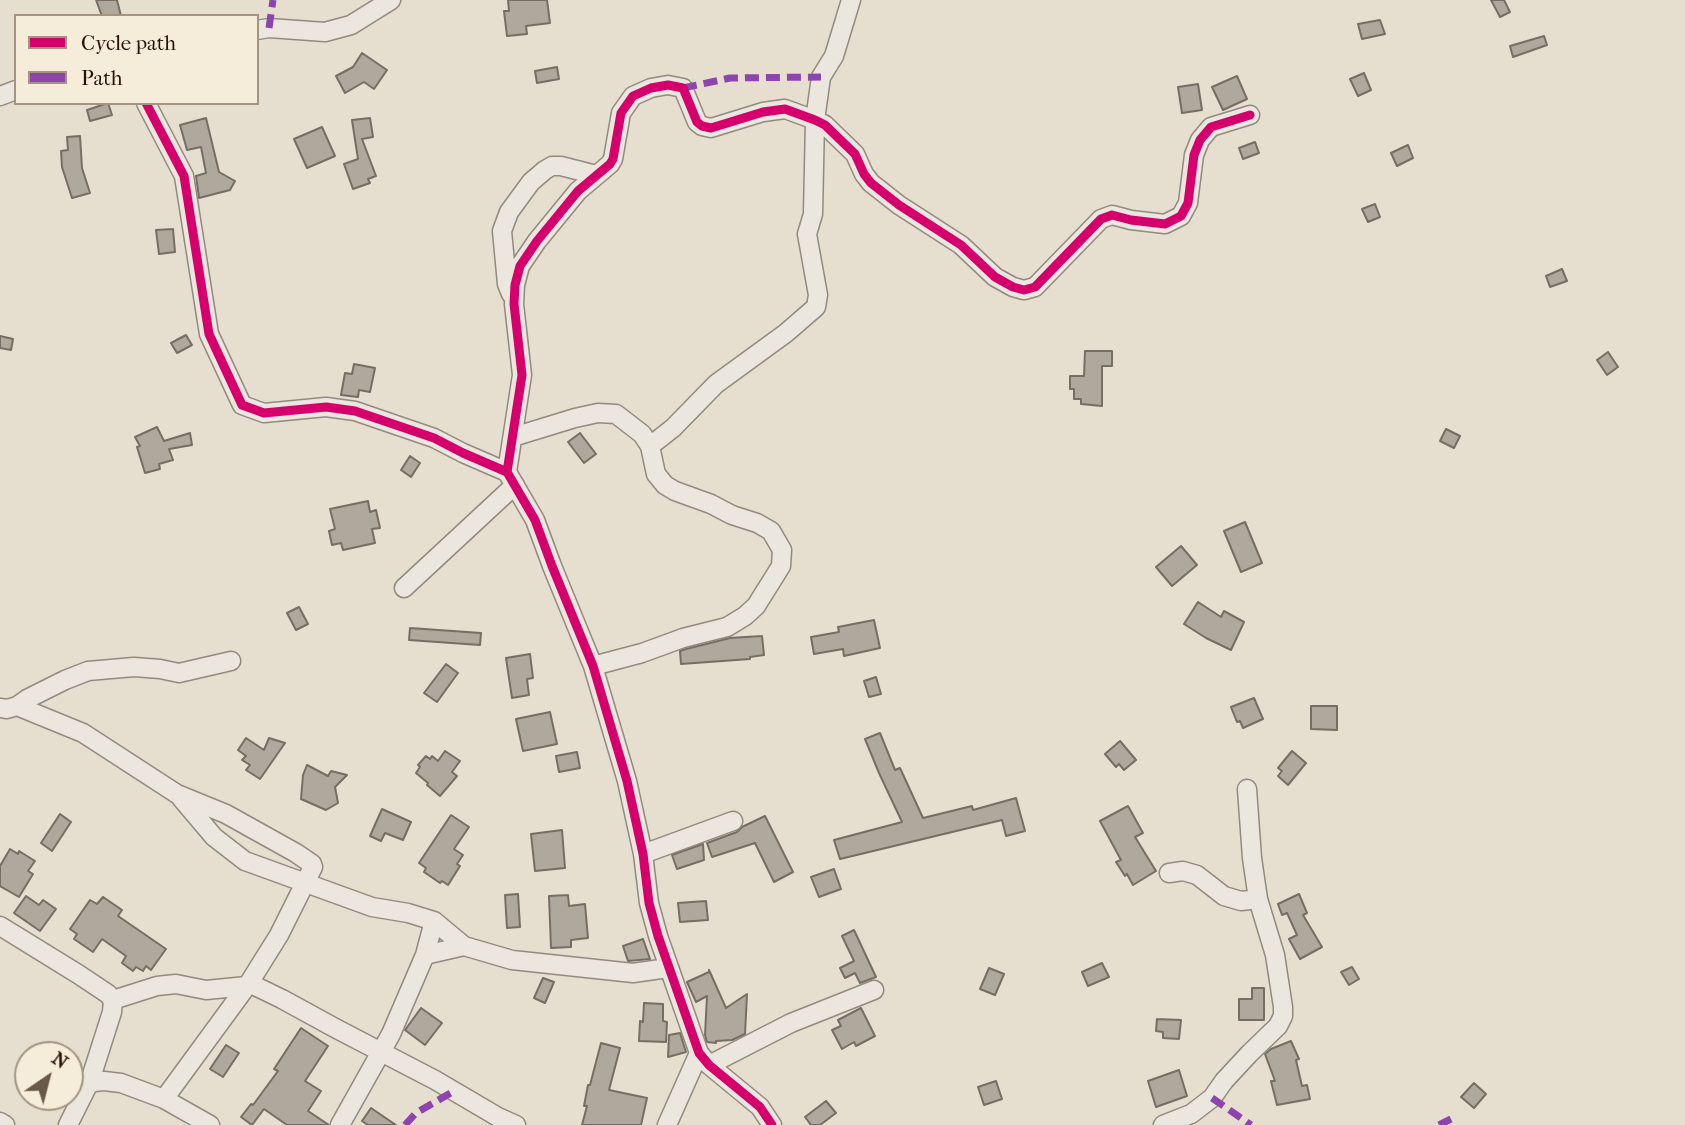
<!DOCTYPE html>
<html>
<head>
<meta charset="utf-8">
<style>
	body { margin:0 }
	#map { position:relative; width:1685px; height:1125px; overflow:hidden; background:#e6decf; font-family:"IM FELL French Canon",serif }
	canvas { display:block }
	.legend { position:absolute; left:14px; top:14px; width:245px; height:91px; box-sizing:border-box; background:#f5ecd9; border:2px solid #a39582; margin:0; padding:9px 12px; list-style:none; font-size:21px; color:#271200 }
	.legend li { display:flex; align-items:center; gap:14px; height:35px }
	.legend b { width:35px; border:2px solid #a39582 }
	.north { position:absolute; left:14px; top:1041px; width:70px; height:70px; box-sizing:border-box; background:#f5ecd9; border:2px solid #a39582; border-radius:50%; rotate:35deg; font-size:19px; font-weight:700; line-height:28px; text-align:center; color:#271200 }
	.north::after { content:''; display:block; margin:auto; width:24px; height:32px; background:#6a5948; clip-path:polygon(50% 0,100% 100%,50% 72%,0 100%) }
</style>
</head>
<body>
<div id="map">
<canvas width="1685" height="1125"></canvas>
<ul class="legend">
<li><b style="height:9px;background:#d6006c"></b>Cycle path</li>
<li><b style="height:9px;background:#8e44ad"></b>Path</li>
</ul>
<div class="north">N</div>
</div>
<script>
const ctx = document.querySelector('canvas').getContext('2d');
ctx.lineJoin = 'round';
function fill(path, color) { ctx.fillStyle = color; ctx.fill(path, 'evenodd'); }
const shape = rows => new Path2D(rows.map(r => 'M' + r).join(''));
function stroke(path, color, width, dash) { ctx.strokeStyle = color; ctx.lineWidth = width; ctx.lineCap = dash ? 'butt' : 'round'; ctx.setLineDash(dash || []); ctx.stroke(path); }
const building = shape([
	[96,0,117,0,121,16,102,16,96,0],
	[508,0,547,0,550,23,526,26,527,34,507,36,504,11,509,11,508,0],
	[1491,0,1504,0,1510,12,1500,17,1491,0],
	[1380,20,1385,34,1362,39,1358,24,1380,20],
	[1544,36,1547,45,1513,57,1510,46,1544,36],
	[362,53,387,70,374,89,364,82,345,93,336,76,353,67,362,53],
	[557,67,559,79,537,83,535,71,557,67],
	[1364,73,1371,90,1358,96,1350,79,1364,73],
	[1237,76,1247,99,1223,110,1212,87,1237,76],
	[1198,84,1202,110,1182,113,1178,87,1198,84],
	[108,103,112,115,90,121,87,110,108,103],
	[206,118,219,172,235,181,230,190,199,198,196,176,206,173,201,147,187,150,180,125,206,118],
	[370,118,373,137,362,139,376,176,368,179,370,183,353,189,344,164,358,159,352,120,370,118],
	[322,127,335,156,307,168,294,139,322,127],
	[80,136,82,168,90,193,72,198,62,167,61,151,68,150,67,137,80,136],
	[1255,142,1259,153,1243,159,1239,148,1255,142],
	[1408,145,1413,158,1397,166,1391,153,1408,145],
	[1375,204,1380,217,1368,222,1362,209,1375,204],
	[173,229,175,252,159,254,156,230,173,229],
	[1562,269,1567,281,1550,287,1546,276,1562,269],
	[186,335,192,345,177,353,171,343,186,335],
	[0,336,13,339,11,350,0,348,0,336],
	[1085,351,1112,351,1112,366,1102,366,1102,406,1081,404,1081,399,1074,399,1074,389,1070,389,1070,376,1084,376,1085,351],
	[1608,352,1618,367,1607,375,1597,360,1608,352],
	[354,364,375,368,370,392,359,390,358,397,341,395,345,373,352,374,354,364],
	[157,427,164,441,190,433,192,445,169,449,173,460,159,464,160,469,145,473,137,447,140,446,135,437,157,427],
	[1446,429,1460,436,1454,448,1440,441,1446,429],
	[580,433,596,454,584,463,568,442,580,433],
	[410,456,420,463,411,477,401,470,410,456],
	[368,501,370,512,376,510,380,528,372,529,375,543,343,550,341,543,332,545,329,531,335,529,330,509,368,501],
	[1245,522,1262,563,1241,572,1224,531,1245,522],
	[1181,546,1197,565,1172,586,1156,567,1181,546],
	[1198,602,1221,617,1224,611,1244,622,1231,650,1206,638,1184,624,1198,602],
	[299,607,308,624,296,630,287,613,299,607],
	[874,620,880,648,844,656,843,649,814,654,811,637,839,632,838,627,874,620],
	[410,628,481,633,480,645,409,640,410,628],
	[762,636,764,655,750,657,750,659,681,664,680,651,686,649,730,638,762,636],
	[530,654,533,678,527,679,529,695,512,698,506,658,530,654],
	[446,664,458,673,437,702,424,693,446,664],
	[876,677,881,694,869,697,864,681,876,677],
	[1254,698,1263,719,1243,728,1240,721,1237,722,1231,707,1254,698],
	[1311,706,1337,706,1337,730,1311,729,1311,706],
	[550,712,557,744,523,751,516,719,550,712],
	[880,733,895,770,900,768,923,818,972,806,973,810,1016,798,1025,831,1006,836,1002,820,840,859,834,840,902,822,879,773,865,739,880,733],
	[246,738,264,750,269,738,285,743,260,779,246,770,250,765,242,760,246,756,238,750,246,738],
	[1120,741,1136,760,1124,770,1119,764,1116,767,1105,754,1120,741],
	[445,751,460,761,452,772,457,776,440,796,427,785,428,783,416,773,420,767,418,765,426,756,430,759,432,756,438,761,445,751],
	[1292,751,1306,763,1288,785,1278,776,1282,771,1278,768,1292,751],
	[577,752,580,768,559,772,556,756,577,752],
	[307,765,328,776,331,771,347,775,335,787,338,803,326,810,301,799,303,775,307,765],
	[1128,806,1143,833,1135,837,1156,871,1133,885,1127,874,1125,876,1116,862,1121,860,1100,821,1128,806],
	[382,809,411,822,403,840,385,833,381,841,370,836,382,809],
	[60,814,71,822,52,851,41,843,60,814],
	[451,815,469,827,454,849,463,855,457,864,460,866,448,885,442,881,440,883,424,872,426,868,419,863,451,815],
	[765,816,793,872,774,882,755,843,712,857,707,843,737,832,742,827,765,816],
	[562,830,565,868,535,871,531,834,562,830],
	[703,844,704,860,677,869,672,855,703,844],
	[10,849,18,854,19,851,35,861,28,871,33,874,19,897,0,886,0,866,10,849],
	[834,869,841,889,819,897,811,877,834,869],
	[518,894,520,927,507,928,505,895,518,894],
	[1299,894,1307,913,1303,915,1322,947,1300,959,1289,939,1297,935,1287,913,1282,915,1278,904,1299,894],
	[568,895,569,906,585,904,588,938,571,940,571,947,551,948,549,896,568,895],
	[26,896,39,905,43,900,56,909,40,931,14,913,26,896],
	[103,897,122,910,118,916,166,949,151,970,146,966,143,971,136,967,133,971,122,963,126,956,102,939,93,952,74,939,77,934,70,929,90,900,97,904,103,897],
	[706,901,708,920,680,922,678,903,706,901],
	[854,930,876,977,860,983,855,973,845,978,840,968,854,961,842,936,854,930],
	[643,939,650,959,628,961,623,946,643,939],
	[1102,963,1109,977,1088,986,1082,972,1102,963],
	[1352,967,1359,979,1349,985,1341,972,1352,967],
	[989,968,1004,974,995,995,980,989,989,968],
	[709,970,726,1008,747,994,745,1034,732,1040,716,1041,716,1043,707,1042,705,1035,707,996,696,1002,687,982,709,972,709,970],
	[543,978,554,982,545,1003,534,998,543,978],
	[1252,988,1264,988,1264,1020,1239,1020,1239,999,1252,999,1252,988],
	[644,1003,663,1004,663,1021,667,1022,666,1042,639,1041,640,1021,643,1022,644,1003],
	[421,1008,442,1023,425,1045,405,1030,421,1008],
	[861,1008,875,1036,856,1046,854,1042,842,1049,832,1030,841,1026,838,1020,861,1008],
	[1157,1019,1181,1020,1179,1039,1163,1038,1163,1032,1156,1031,1157,1019],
	[301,1028,328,1046,305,1081,321,1091,308,1111,329,1125,287,1125,264,1109,252,1125,241,1117,251,1104,253,1105,278,1071,274,1069,301,1028],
	[680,1033,686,1052,668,1057,669,1035,680,1033],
	[1291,1041,1299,1059,1296,1060,1302,1086,1307,1085,1310,1099,1277,1105,1271,1081,1275,1081,1265,1054,1271,1049,1291,1041],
	[601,1043,620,1048,609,1090,647,1098,641,1125,582,1125,587,1106,584,1106,588,1085,590,1085,601,1043],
	[226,1045,239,1053,223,1077,210,1069,226,1045],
	[1179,1070,1187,1096,1156,1107,1148,1081,1179,1070],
	[996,1081,1002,1099,984,1105,978,1087,996,1081],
	[1474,1083,1486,1094,1474,1108,1461,1097,1474,1083],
	[826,1101,836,1113,820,1125,811,1125,805,1117,826,1101],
	[371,1108,396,1125,368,1125,362,1121,371,1108]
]);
const minor = shape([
	[257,30,269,28,325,32,351,25,391,0],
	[0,96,16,90],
	[146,103,184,176,209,334,242,405,264,413,326,407,355,411,434,438,463,453,507,472,535,520,552,566,593,666,627,781,643,854,649,903,658,936,699,1053,709,1065,760,1107,772,1125],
	[511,294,507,284,502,231,509,212,531,182,545,170,552,166,561,166,596,175],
	[513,437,575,418,598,413,616,414,642,434,650,446,656,474,665,485,675,491,711,504,732,515,757,523,771,531,782,550,781,566,756,606,745,616,727,627,683,638,642,653,593,666],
	[650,446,673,428,716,384,786,333,816,307,818,295,807,234,813,214,815,120,821,77,834,56,851,0],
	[507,472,522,375,514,304,515,285,520,266,537,241,578,191,610,164,613,159,621,113,633,96,651,88,668,85,683,88,697,122,702,126,711,128,763,112,785,109,815,120,825,125,855,154,864,174,871,183,899,205,961,245,995,277,1013,287,1024,290,1035,287,1101,219,1112,215,1131,220,1165,224,1181,216,1188,203,1194,155,1200,140,1211,127,1250,115],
	[404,588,515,485],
	[17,706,83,733,177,794,226,814,296,853,312,864,313,867,279,935,249,983,164,1099],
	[0,708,7,709,17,706,27,699,65,680,88,671,134,667,160,669,179,673,231,661],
	[181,798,214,837,245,861,372,907,408,913,434,921,464,946],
	[643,854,733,821],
	[1169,873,1183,871,1197,875,1224,896,1241,901,1258,899],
	[0,926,78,974,108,994,113,1000,112,1012,89,1084],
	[425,955,434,921],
	[249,983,282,999,335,1028,435,1080,498,1117,516,1125],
	[113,1000,157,986,176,984,206,990,247,986],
	[709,1065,791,1023,874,990],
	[0,1122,5,1125],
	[68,1125,88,1085,94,1082,104,1081,121,1083,164,1099,210,1125],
	[340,1125,391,1034,425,955,464,946,512,960,633,973,668,968],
	[667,1125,699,1053],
	[1163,1125,1191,1114,1212,1098,1224,1081,1249,1054,1278,1026,1283,1016,1283,1007,1275,955,1258,899,1252,858,1247,789]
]);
const quiet = shape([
	[269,28,273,0],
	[683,88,730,78,821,77],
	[1212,1098,1251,1125],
	[405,1125,416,1113,454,1091],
	[1439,1125,1451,1119]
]);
const cycleway = shape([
	[146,103,184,176,209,334,242,405,264,413,326,407,355,411,434,438,463,453,507,472,535,520,552,566,593,666,627,781,643,854,649,903,658,936,699,1053,709,1065,760,1107,772,1125],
	[507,472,522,375,514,304,515,285,520,266,537,241,578,191,610,164,613,159,621,113,633,96,651,88,668,85,683,88,697,122,702,126,711,128,763,112,785,109,815,120,825,125,855,154,864,174,871,183,899,205,961,245,995,277,1013,287,1024,290,1035,287,1101,219,1112,215,1131,220,1165,224,1181,216,1188,203,1194,155,1200,140,1211,127,1250,115]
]);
fill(building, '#afa89d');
stroke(building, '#766e64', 2);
stroke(minor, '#918a7f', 21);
stroke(minor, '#ebe7df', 18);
stroke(quiet, '#8e44ad', 7, [14, 7]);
stroke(cycleway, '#d6006c', 9);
</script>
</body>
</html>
